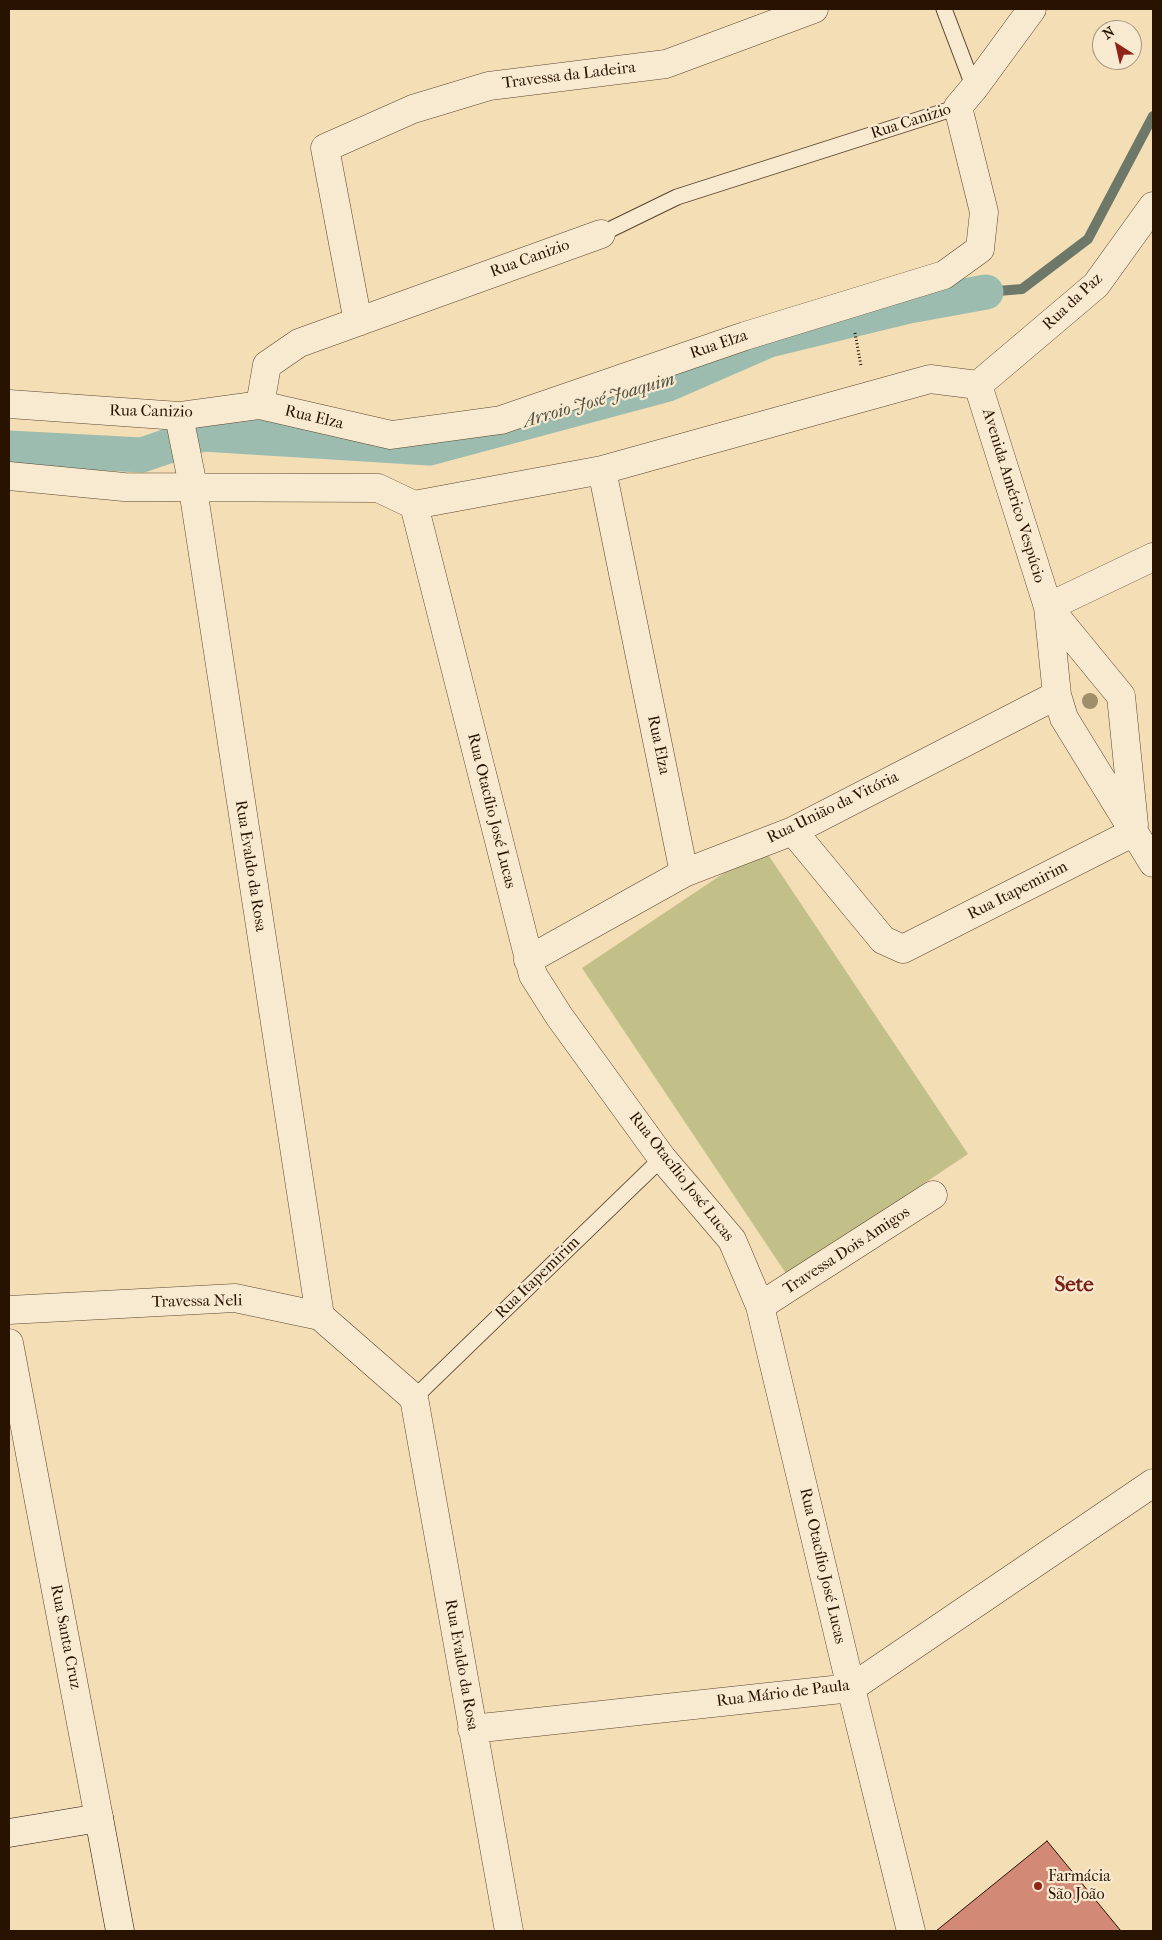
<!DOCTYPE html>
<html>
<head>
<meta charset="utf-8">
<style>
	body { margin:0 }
	#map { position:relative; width:1162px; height:1940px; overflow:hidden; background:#f3deb6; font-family:"IM FELL French Canon",serif }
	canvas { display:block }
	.frame { position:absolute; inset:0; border:10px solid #281200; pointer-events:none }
	.north { position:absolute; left:1092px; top:20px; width:50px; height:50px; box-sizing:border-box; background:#f7ead0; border:1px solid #a4947d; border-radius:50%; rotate:325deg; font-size:14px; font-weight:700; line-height:20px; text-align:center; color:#281200 }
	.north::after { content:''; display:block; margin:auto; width:18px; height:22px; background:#8f2418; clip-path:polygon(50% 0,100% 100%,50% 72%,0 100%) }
</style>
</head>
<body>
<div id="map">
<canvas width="1162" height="1940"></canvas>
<div class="frame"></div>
<div class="north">N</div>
</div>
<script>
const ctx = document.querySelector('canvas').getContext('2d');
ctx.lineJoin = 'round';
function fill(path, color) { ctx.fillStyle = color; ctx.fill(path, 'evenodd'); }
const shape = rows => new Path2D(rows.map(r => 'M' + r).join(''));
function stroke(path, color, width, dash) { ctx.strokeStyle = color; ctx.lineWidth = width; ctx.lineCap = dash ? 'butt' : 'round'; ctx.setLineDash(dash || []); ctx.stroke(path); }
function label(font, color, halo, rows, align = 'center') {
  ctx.font = font + ' "IM FELL French Canon",serif'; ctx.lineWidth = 4.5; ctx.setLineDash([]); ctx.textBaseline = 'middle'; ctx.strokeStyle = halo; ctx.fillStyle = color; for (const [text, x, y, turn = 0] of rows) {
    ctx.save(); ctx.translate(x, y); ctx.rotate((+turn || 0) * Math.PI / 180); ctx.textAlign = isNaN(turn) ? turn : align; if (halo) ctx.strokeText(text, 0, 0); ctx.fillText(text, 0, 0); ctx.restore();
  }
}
const green = shape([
	[763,847,968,1154,787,1275,582,968]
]);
const stream = shape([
	[986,292,1022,289,1088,239,1153,116]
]);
const canal = shape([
	[9,448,142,455,203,434,429,448,668,384,769,340,909,306,986,292]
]);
const building = shape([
	[1047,1841,1121,1931,936,1931,1047,1841]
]);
const path = shape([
	[855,333,861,366]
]);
const service = shape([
	[944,9,974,88],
	[601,234,677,197,958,107],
	[414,1398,662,1158]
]);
const minor = shape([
	[358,322,325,148,413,109,489,86,666,64,814,9],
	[978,385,1048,607,1057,695,1064,718,1153,863],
	[978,385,1096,285,1153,206],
	[9,404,179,416,260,405,391,435,501,420,745,336,944,275,980,249,984,212,958,107,974,88,1032,9],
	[260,405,267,365,299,343,601,234],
	[179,416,191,476,320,1316],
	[602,470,684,873],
	[9,476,124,487,378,488,414,505],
	[414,505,533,975,559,1016,662,1158,732,1240,760,1306,851,1688,911,1931],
	[414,505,602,470,930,379,978,385],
	[1048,607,1121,696,1134,825],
	[1048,607,1153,557],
	[793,831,883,940,903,949,1134,832],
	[528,960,684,873,793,831,1057,695],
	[760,1306,933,1195],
	[9,1310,235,1298,320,1316,414,1398,509,1931],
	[9,1343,99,1818],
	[472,1729,851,1688,1153,1483]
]);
const secondary = shape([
	[9,1833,99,1818,120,1931]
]);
const trees = [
	[1090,701]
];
const markers = [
	[1038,1886,5,"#8f2418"]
];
const streetNames = [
	["Travessa da Ladeira",569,76,-7],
	["Rua Canizio",911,122,-18],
	["Rua Canizio",530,259,-20],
	["Rua da Paz",1073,302,-43],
	["Rua Elza",719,345,-19],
	["Rua Canizio",151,412,1],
	["Rua Elza",314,418,13],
	["Avenida Américo Vespúcio",1013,496,73],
	["Rua Elza",658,745,78],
	["Rua União da Vitória",833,808,-26],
	["Rua Otacílio José Lucas",491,811,76],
	["Rua Evaldo da Rosa",250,866,81],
	["Rua Itapemirim",1018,891,-27],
	["Rua Otacílio José Lucas",681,1177,52],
	["Travessa Dois Amigos",847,1251,-33],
	["Rua Itapemirim",538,1278,-44],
	["Travessa Neli",197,1302,-1],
	["Rua Otacílio José Lucas",822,1566,77],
	["Rua Santa Cruz",65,1637,79],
	["Rua Evaldo da Rosa",461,1665,80],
	["Rua Mário de Paula",783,1694,-7]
];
const poiNames = [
	["Farmácia",1048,1877],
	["São João",1048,1895]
];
const waterNames = [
	["Arroio José Joaquim",599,401,-16]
];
const districtNames = [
	["Sete",1074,1286]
];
fill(green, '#c2bf89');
stroke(stream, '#6d7868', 10);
stroke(canal, '#9bbcae', 35);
fill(building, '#d28a76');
stroke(building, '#281200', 1);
stroke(service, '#5b452e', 17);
stroke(minor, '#5b452e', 29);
stroke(secondary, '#281200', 29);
stroke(path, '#281200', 3, [1, 2.5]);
stroke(service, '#f7ead0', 15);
stroke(minor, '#f7ead0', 28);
stroke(secondary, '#f7ead0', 28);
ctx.fillStyle = '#a18f6c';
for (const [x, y] of trees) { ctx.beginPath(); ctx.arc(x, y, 8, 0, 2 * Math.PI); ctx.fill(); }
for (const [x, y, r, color] of markers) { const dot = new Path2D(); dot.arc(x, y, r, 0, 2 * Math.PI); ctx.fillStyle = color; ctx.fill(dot); stroke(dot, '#f7ead0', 2); }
label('16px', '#281200', '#f7ead0', streetNames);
label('16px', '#281200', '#f7ead0', poiNames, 'left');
label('italic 18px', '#504e3d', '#f7ead0', waterNames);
label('bold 21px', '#7a1f14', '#f7ead0', districtNames);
</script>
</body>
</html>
